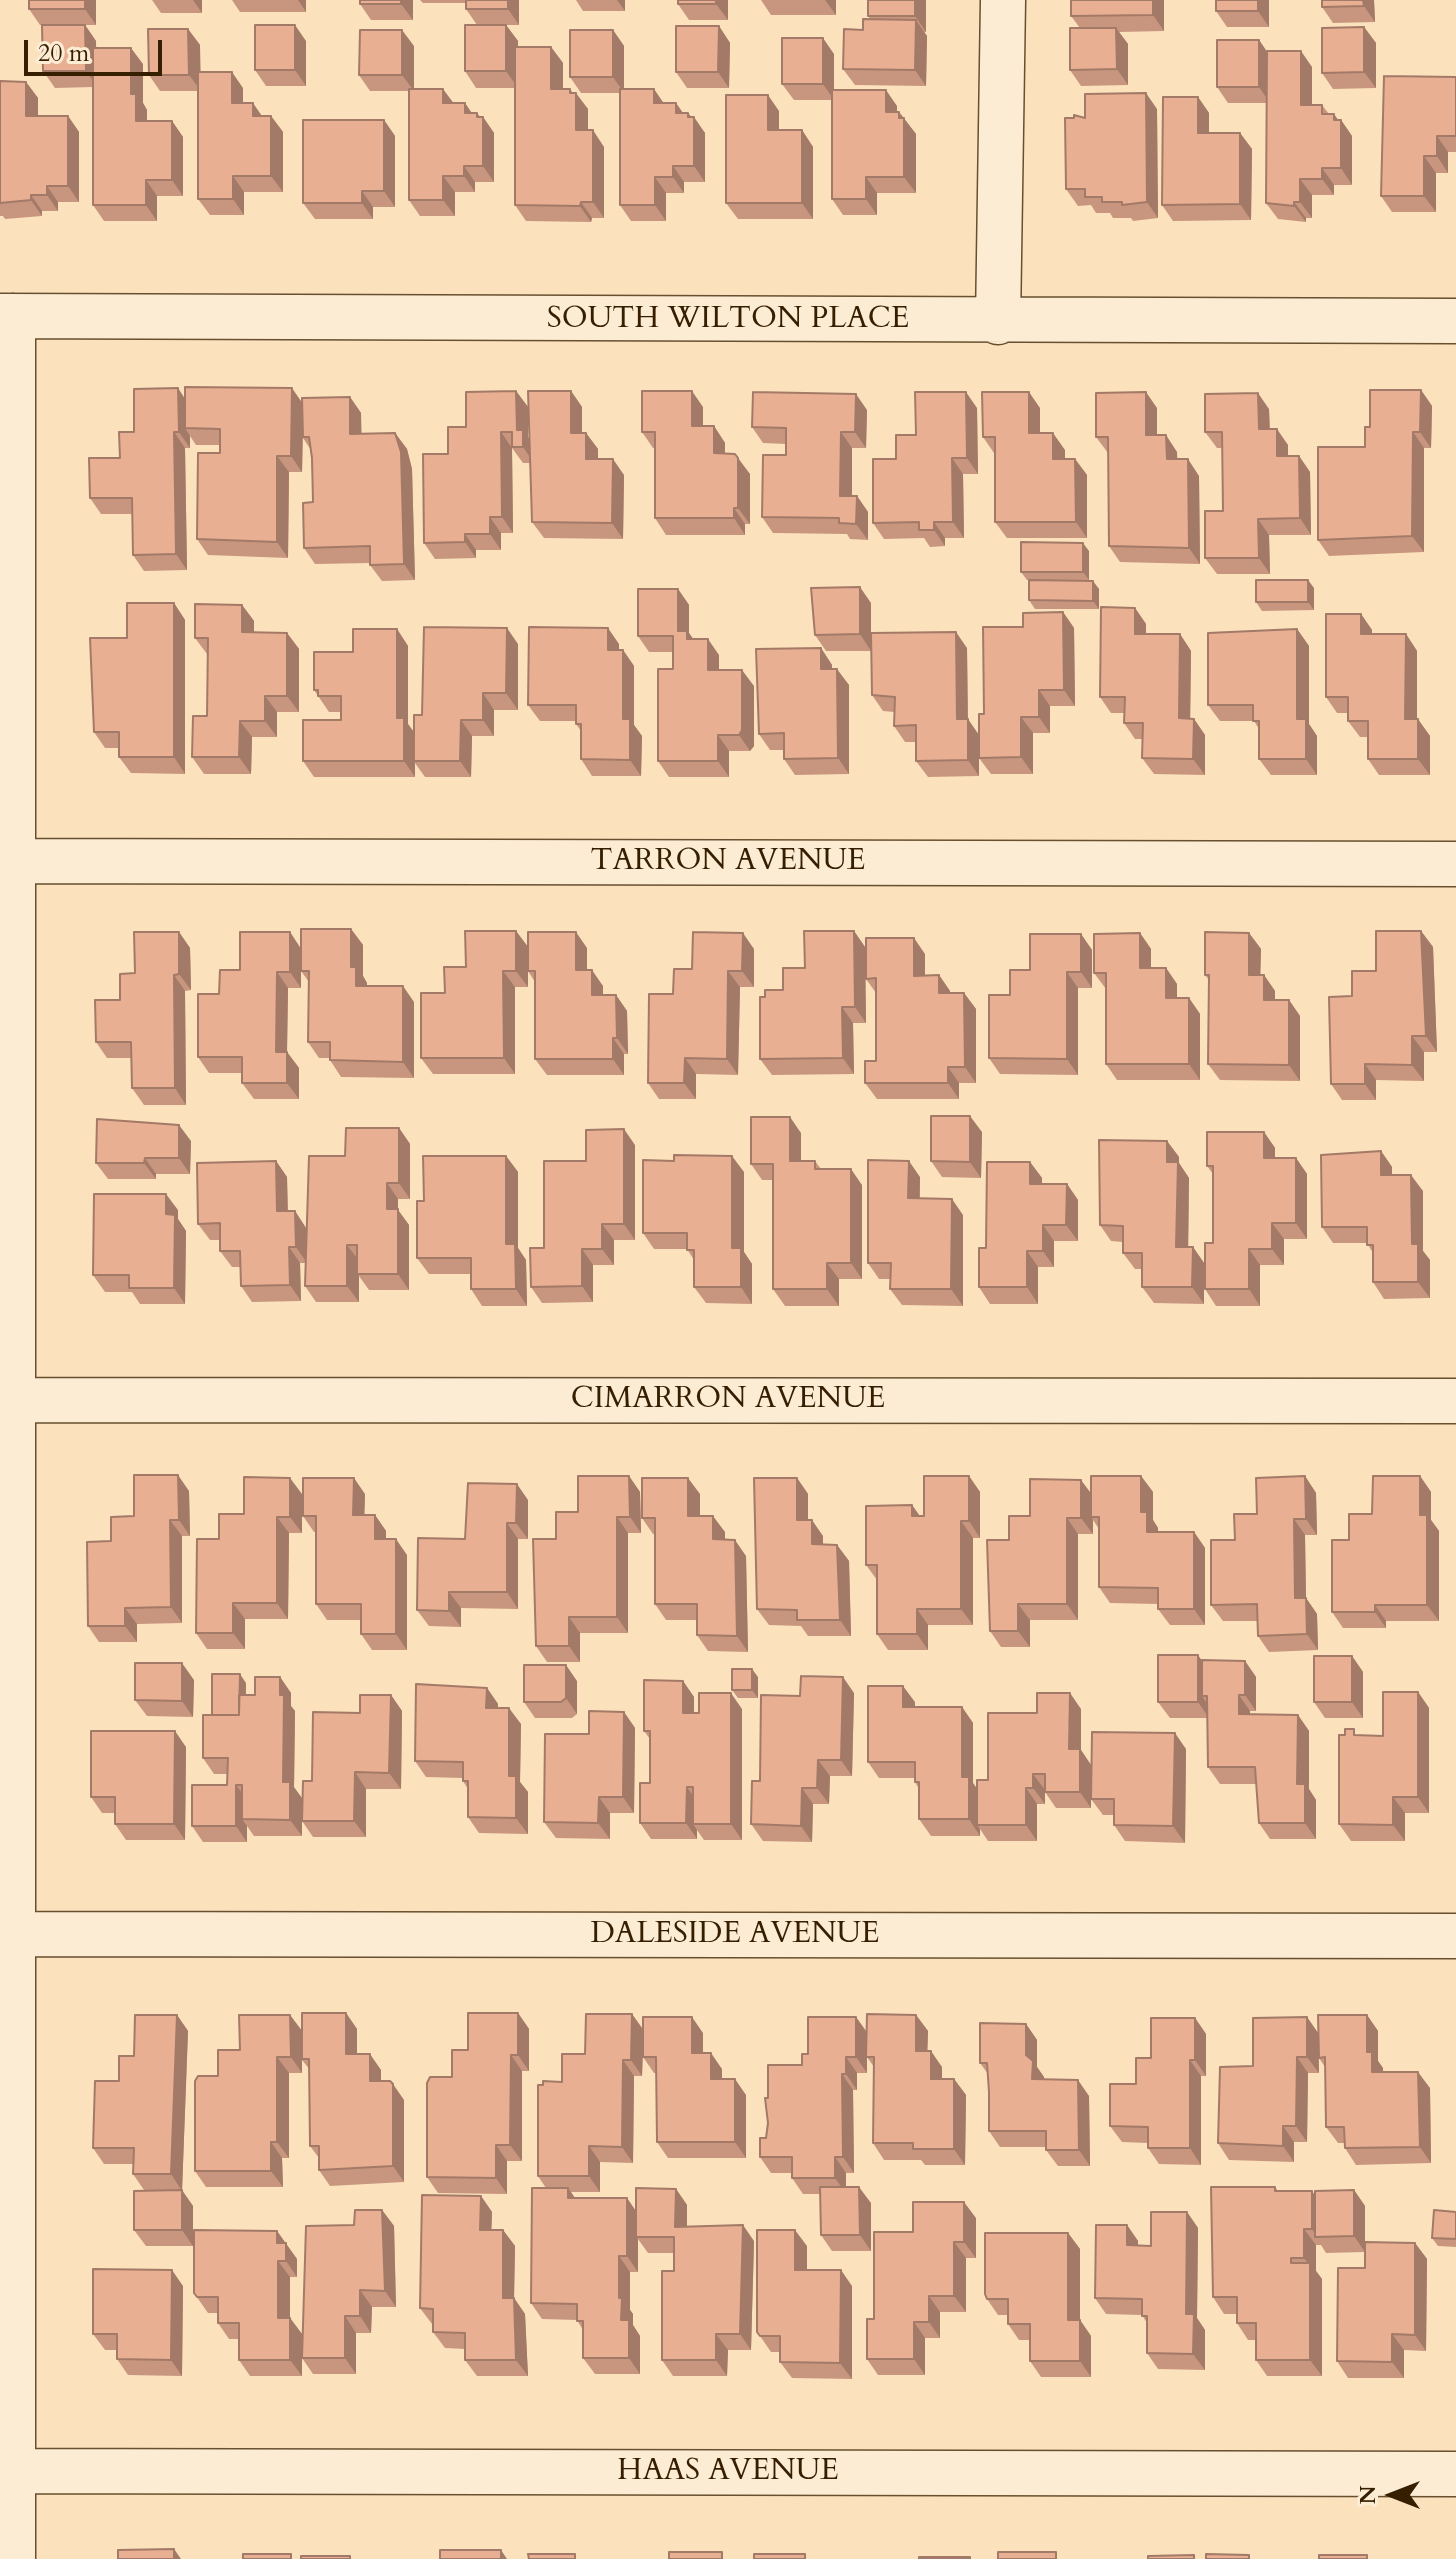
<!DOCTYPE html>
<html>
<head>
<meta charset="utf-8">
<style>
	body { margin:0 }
	#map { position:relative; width:1456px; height:2559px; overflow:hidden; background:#fbe2bd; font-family:Cardo,serif }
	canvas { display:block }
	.north { position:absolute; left:1352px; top:2455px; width:80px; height:80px; -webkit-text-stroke:6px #fcecd4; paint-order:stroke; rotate:270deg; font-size:22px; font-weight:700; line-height:32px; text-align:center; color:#361e00 }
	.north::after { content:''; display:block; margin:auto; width:28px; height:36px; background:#361e00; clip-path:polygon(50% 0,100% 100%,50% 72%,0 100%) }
	.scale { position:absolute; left:24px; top:40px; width:138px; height:36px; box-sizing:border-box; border:4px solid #361e00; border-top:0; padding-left:10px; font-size:24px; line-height:28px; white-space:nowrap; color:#361e00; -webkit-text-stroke:6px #fcecd4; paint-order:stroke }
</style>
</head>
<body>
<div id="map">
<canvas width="1456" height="2559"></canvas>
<div class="north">N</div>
<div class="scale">20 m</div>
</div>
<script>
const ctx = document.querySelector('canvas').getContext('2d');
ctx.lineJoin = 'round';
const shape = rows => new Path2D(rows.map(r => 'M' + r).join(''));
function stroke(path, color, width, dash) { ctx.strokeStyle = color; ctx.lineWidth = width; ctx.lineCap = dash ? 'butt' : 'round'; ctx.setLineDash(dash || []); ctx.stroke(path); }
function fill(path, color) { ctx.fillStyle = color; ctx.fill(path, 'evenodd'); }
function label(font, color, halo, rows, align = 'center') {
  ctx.font = font + ' Cardo,serif'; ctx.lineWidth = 6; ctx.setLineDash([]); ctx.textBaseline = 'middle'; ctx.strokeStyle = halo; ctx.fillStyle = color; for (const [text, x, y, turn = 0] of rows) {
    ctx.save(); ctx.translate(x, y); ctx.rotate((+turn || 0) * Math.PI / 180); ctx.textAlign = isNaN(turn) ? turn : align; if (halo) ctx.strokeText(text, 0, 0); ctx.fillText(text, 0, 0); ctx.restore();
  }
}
const minor = shape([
	[0,316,1456,321],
	[998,322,1003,0],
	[0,861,1456,864],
	[0,1400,1456,1401],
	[14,1934,1456,1936],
	[0,2471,1456,2474],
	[13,2559,13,316]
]);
const wall = shape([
	[96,0,96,25,85,25,96,41,96,48,143,64,143,103,147,110,147,121,172,121,183,137,183,196,157,196,157,221,104,221,93,205,93,87,55,88,43,71,68,25,40,25,29,9],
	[152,0,202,0,202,13,161,13],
	[232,0,306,0,306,12,240,12],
	[413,0,413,20,371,20,360,4],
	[420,0,519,0,519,25,482,25,506,25,518,41,518,47,551,47,563,63,563,89,573,93,588,109,588,130,604,147,604,218,592,218,591,222,526,221,515,205,515,88,476,88,465,71,477,25,466,9,466,3,423,3],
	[576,0,625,0,625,11,583,11],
	[728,0,728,20,689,20,678,4],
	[761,0,836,0,836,15,771,15],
	[926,0,926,32,924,32,927,36,926,86,855,85,843,69,863,30,871,20,868,16],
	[1164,0,1164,31,1119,32,1128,44,1128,85,1081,86,1070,70,1080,28,1071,16],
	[1269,0,1269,27,1227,27,1216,11],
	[1322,0,1374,0,1375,22,1333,23,1322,7],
	[719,26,730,43,729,88,687,88,676,72],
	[1364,27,1376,43,1376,88,1333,89,1322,73],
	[188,29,200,45,200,72,243,88,243,103,262,116,271,116,283,132,283,192,244,192,244,215,210,215,198,199,198,91,160,91,149,75],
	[613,30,624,46,624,89,664,103,676,103,683,113,688,113,705,133,705,182,684,182,684,193,666,193,666,221,631,221,620,205,620,93,581,93,570,77],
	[1259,40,1267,52,1312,67,1312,105,1322,105,1329,114,1338,120,1341,120,1352,136,1352,185,1334,185,1334,195,1312,195,1312,218,1306,218,1306,222,1278,219,1266,203,1267,103,1228,103,1217,87],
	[306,41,306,86,266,86,255,70],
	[414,46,414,89,454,103,465,103,471,113,477,113,480,117,483,117,494,133,494,182,475,182,475,192,455,192,455,216,420,216,409,200,409,91,370,91,359,75],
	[834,54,834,90,897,106,897,112,899,112,916,134,916,193,877,193,877,215,843,215,832,199,832,100,794,100,782,84],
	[1456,77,1456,152,1448,152,1448,173,1436,173,1436,212,1392,212,1381,196],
	[0,81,26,82,38,98,38,116,68,116,79,132,79,202,58,202,58,211,42,211,42,216,5,219,3,216,0,216],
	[1198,97,1209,113,1209,133,1240,133,1252,149,1251,220,1173,221,1162,205],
	[1157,109,1158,218,1133,221,1131,218,1113,218,1110,213,1096,213,1091,205,1078,206,1066,189,1085,118],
	[779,111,779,130,802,130,813,147,813,219,738,219,726,203],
	[384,120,395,136,395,207,373,207,373,219,315,219,303,203],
	[1421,390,1432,406,1431,448,1424,448,1424,552,1329,556,1318,540,1365,447,1370,427],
	[516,391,528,407,528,437,530,439,571,391,582,407,582,433,586,433,598,449,598,459,624,475,623,539,544,538,532,522,531,463,523,463,512,448,513,533,501,533,501,550,476,550,476,558,435,559,424,543,448,454,466,427],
	[350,397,361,413,361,433,395,433,407,449,412,469,415,580,382,581,370,565,370,563,315,564,304,548,313,502,311,450,303,438,302,472,289,472,288,558,208,555,197,539,220,453,220,445,196,445,190,436,190,448,185,448,187,570,144,571,133,555,132,514,101,514,90,498,120,458,134,432,185,398,302,402],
	[703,407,703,426,714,426,725,443,725,454,750,474,750,524,745,524,745,535,666,535,655,518,655,448,653,448,642,432],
	[977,408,978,474,963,474,964,538,945,538,945,546,930,547,924,538,884,539,873,523,896,459,916,435],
	[1040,408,1040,433,1065,450,1065,459,1075,459,1087,475,1087,538,1007,538,995,522,995,453,994,453,983,437],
	[1157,408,1157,435,1177,452,1177,459,1199,476,1200,564,1120,562,1109,546,1108,453,1096,437],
	[1269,409,1270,429,1288,445,1288,456,1299,456,1310,472,1311,535,1269,535,1270,574,1217,574,1205,558,1223,511,1222,448,1217,448,1205,432],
	[867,410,866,448,852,448,852,496,857,496,868,512,868,540,850,539,847,534,773,533,762,517,786,455,786,444,763,443,752,427],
	[1089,551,1089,580,1099,589,1099,609,1035,609,1029,600,1029,580,1027,580,1021,572],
	[1314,588,1314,610,1262,611,1256,602],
	[678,589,689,605,689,633,693,639,719,655,719,670,754,686,754,746,750,751,729,751,729,777,669,777,658,761,673,669,673,652,649,652,638,636],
	[174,603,185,620,185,774,131,773,119,757,119,748,105,748,94,732,127,638],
	[871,603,871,633,967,648,968,719,979,776,928,777,916,761,916,742,905,742,894,726,894,712,883,711,872,695,871,651,826,651,815,635],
	[242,605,254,621,254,632,287,633,299,649,299,712,277,712,277,737,252,737,251,774,204,774,192,757,207,716,207,654,195,638],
	[1135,608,1146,624,1146,634,1180,634,1191,651,1190,719,1194,719,1205,735,1205,775,1154,774,1142,758,1143,739,1135,739,1124,723,1124,713,1111,713,1100,697],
	[1063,612,1074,628,1075,706,1050,706,1050,733,1033,733,1033,774,991,774,979,758,984,714,1023,627],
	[1361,614,1372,630,1372,634,1406,634,1417,651,1417,719,1430,736,1430,775,1379,775,1368,759,1368,737,1360,737,1348,721,1348,713,1337,713,1326,697],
	[397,629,408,646,408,724,414,732,422,715,518,644,518,710,494,710,494,736,472,736,471,777,425,777,415,763,415,777,314,777,303,761,341,720,341,712,329,712,314,690,353,652],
	[1297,629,1309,646,1309,724,1317,736,1317,775,1271,775,1259,759,1259,729,1254,721,1220,721,1208,705],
	[619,644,619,650,623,650,634,666,634,725,642,736,641,776,592,776,581,759,581,731,576,724,576,721,540,721,528,705],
	[821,648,832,665,832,669,849,685,849,774,795,775,784,759,784,750,770,750,759,734],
	[351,929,363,945,363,976,367,983,367,986,414,1002,414,1078,341,1077,330,1060,330,1058,319,1058,308,1042,309,982,301,971],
	[516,931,528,947,528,987,515,987,515,1074,433,1074,421,1058,445,993,466,967],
	[854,931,865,947,866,1023,853,1023,854,1074,772,1075,760,1059,765,997,783,990,805,968],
	[1421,931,1433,947,1437,1052,1424,1052,1424,1081,1376,1080,1376,1100,1342,1100,1331,1084,1352,996,1376,971],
	[179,932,190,948,191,990,185,991,186,1105,144,1105,132,1088,132,1058,107,1058,96,1042,135,973],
	[290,932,301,949,301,988,288,988,287,1052,299,1068,299,1099,254,1099,242,1083,242,1073,209,1073,198,1057,219,994,240,970],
	[1140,933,1151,949,1151,968,1166,968,1177,984,1177,998,1189,998,1200,1014,1200,1080,1117,1080,1106,1064,1106,989,1094,973],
	[1249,933,1261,949,1260,975,1264,975,1275,991,1275,1000,1289,1000,1300,1016,1300,1081,1220,1080,1208,1064,1209,980,1205,975],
	[1081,934,1092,950,1092,988,1078,988,1078,1075,1000,1074,989,1058,1010,995,1030,970],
	[587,948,587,970,603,986,603,995,616,995,627,1011,628,1054,624,1054,624,1075,547,1075,535,1059,535,982,528,971],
	[754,949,754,987,740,987,738,1075,696,1074,696,1099,659,1099,648,1083,673,994,692,969],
	[925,954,925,975,939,975,950,991,950,993,964,993,976,1009,976,1083,959,1083,959,1099,877,1099,865,1083,876,1061,876,993,866,979],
	[399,1128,410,1144,410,1199,398,1199,398,1210,409,1225,409,1290,369,1290,359,1276,359,1302,316,1302,305,1286,306,1263,300,1263,301,1301,252,1302,241,1286,241,1267,232,1267,220,1251,220,1240,210,1240,198,1224,276,1161,287,1177,288,1211,295,1211,306,1228,345,1156],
	[982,1132,981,1178,942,1177,931,1161],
	[1264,1132,1275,1148,1275,1158,1296,1158,1307,1174,1307,1239,1284,1239,1284,1265,1260,1265,1260,1306,1216,1306,1205,1289,1213,1243,1213,1174,1207,1166],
	[801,1133,801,1161,815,1161,821,1169,862,1185,862,1279,839,1279,839,1306,785,1306,773,1289,773,1180,762,1180,751,1164],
	[191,1141,190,1174,156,1174,156,1179,108,1179,96,1163],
	[1167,1141,1179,1157,1179,1163,1189,1178,1188,1247,1193,1247,1204,1263,1204,1304,1154,1303,1142,1287,1142,1269,1135,1269,1123,1253,1123,1242,1111,1241,1100,1225],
	[635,1145,635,1240,614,1240,614,1265,593,1265,593,1302,542,1303,531,1287,544,1248,586,1161],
	[1381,1151,1392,1167,1392,1175,1423,1191,1423,1251,1430,1260,1430,1298,1384,1299,1373,1282,1373,1253,1367,1243,1333,1243,1322,1227],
	[506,1156,518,1172,518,1248,526,1260,527,1306,482,1306,471,1289,471,1274,429,1274,417,1258,424,1201],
	[1030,1162,1042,1178,1042,1184,1067,1184,1078,1200,1078,1241,1054,1241,1054,1267,1038,1267,1038,1304,990,1304,979,1287,986,1248],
	[744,1172,744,1252,752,1264,752,1304,706,1303,694,1287,694,1260,687,1249,654,1249,643,1233],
	[920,1177,920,1198,963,1215,963,1306,902,1305,890,1289,891,1279,879,1279,868,1263],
	[178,1210,178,1219,186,1231,185,1304,140,1304,132,1292,105,1292,93,1275],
	[629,1476,640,1492,641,1533,628,1533,628,1633,580,1633,580,1662,547,1662,536,1646,556,1539,578,1512],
	[969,1476,980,1492,980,1538,973,1538,973,1625,928,1625,928,1650,888,1650,877,1634,877,1580,866,1565,912,1505,920,1516,924,1516],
	[1141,1476,1153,1492,1153,1520,1158,1528,1158,1532,1194,1532,1205,1548,1205,1625,1170,1625,1158,1609,1158,1604,1110,1603,1099,1587,1099,1529,1093,1520,1093,1534,1078,1534,1078,1620,1030,1620,1030,1647,1001,1647,990,1631,1009,1540,1030,1516],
	[1305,1476,1316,1493,1317,1535,1305,1535,1306,1598,1317,1614,1318,1650,1269,1652,1258,1636,1258,1621,1223,1621,1211,1605,1235,1540,1257,1514],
	[1420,1476,1431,1492,1431,1520,1439,1531,1439,1621,1386,1621,1386,1628,1343,1628,1332,1612,1349,1540,1372,1514],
	[797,1478,808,1494,808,1520,823,1536,823,1545,837,1545,849,1561,851,1636,808,1636,801,1626,769,1625,757,1609],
	[189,1491,190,1536,182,1536,182,1623,137,1624,137,1642,99,1642,88,1626,111,1541,134,1516],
	[302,1494,302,1533,289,1533,288,1619,245,1619,245,1649,207,1649,196,1633,219,1539,244,1514],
	[365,1494,364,1515,375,1515,386,1531,386,1539,407,1555,407,1650,372,1650,361,1634,361,1620,327,1620,316,1604,316,1532,314,1532,303,1516],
	[700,1494,700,1516,725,1532,725,1540,746,1556,748,1652,708,1651,697,1635,697,1620,666,1620,655,1604,655,1534,653,1534,642,1518],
	[528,1500,528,1539,518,1539,518,1609,461,1608,461,1627,429,1626,417,1610,465,1539],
	[1352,1656,1363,1672,1363,1718,1325,1718,1314,1702],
	[1202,1660,1245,1661,1256,1677,1256,1711,1250,1711,1250,1714,1298,1715,1309,1731,1309,1789,1316,1800,1316,1839,1270,1839,1259,1823,1256,1784,1220,1784,1208,1767,1207,1718,1170,1718,1158,1702],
	[280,1677,291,1693,291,1706,295,1711,294,1787,302,1836,254,1836,247,1826,247,1842,203,1842,192,1826,227,1785,228,1774,214,1774,203,1758,246,1683,246,1695,255,1695],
	[758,1677,758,1698,738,1698,732,1690],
	[194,1680,193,1717,147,1716,135,1700],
	[577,1681,577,1714,572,1718,535,1718,524,1702],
	[683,1681,694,1697,694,1713,742,1709,742,1840,704,1840,697,1830,697,1839,651,1839,640,1823,650,1783,650,1739,644,1731],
	[487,1688,498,1704,498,1708,521,1724,520,1782,528,1792,528,1834,479,1833,468,1817,468,1789,463,1781,463,1778,426,1777,415,1761],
	[1418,1692,1429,1708,1429,1813,1405,1813,1405,1841,1351,1841,1339,1824,1358,1735,1383,1736],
	[854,1693,852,1776,830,1776,829,1804,813,1804,812,1842,763,1841,751,1824,800,1696],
	[391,1695,402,1711,401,1789,366,1789,366,1837,313,1837,302,1821,312,1781,360,1713],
	[915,1702,915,1707,962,1707,973,1723,973,1783,977,1789,988,1780,1037,1713,1081,1709,1081,1750,1091,1765,1091,1808,1056,1808,1045,1792,1045,1790,1045,1804,1037,1804,1037,1841,988,1841,980,1829,980,1836,931,1836,919,1819,919,1789,915,1782,915,1778,879,1778,868,1762],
	[624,1712,635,1728,634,1813,610,1813,610,1839,556,1838,544,1822,589,1734],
	[186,1747,185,1840,126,1840,115,1824,115,1813,102,1813,91,1797],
	[1186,1749,1185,1843,1125,1841,1114,1825,1114,1815,1103,1815,1091,1799],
	[346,2013,357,2029,357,2054,381,2070,381,2081,404,2100,404,2182,330,2186,319,2170,319,2158,310,2146,310,2070,302,2060,302,2073,289,2073,289,2158,282,2158,283,2187,206,2187,195,2171,218,2076,240,2050,290,2015,302,2031],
	[518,2013,529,2029,529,2071,522,2071,522,2161,507,2161,507,2194,438,2193,427,2177,452,2077,468,2050],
	[632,2014,643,2029,703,2033,703,2053,722,2069,722,2079,746,2095,746,2158,668,2158,657,2142,656,2073,654,2073,643,2057,642,2076,634,2076,633,2163,600,2162,600,2192,571,2192,575,2198,627,2198,636,2212,676,2189,687,2205,687,2227,754,2241,751,2350,728,2350,727,2376,673,2376,662,2360,674,2271,674,2253,648,2253,638,2239,638,2272,630,2272,630,2310,633,2314,633,2325,640,2336,640,2374,595,2374,583,2358,583,2330,577,2320,542,2319,531,2303,546,2188,538,2176,562,2082,585,2054],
	[177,2015,188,2031,182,2191,193,2206,193,2246,146,2246,134,2230,173,2190,144,2190,133,2174,133,2164,104,2164,93,2148,119,2081,134,2056],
	[916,2015,928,2031,927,2051,942,2067,942,2079,954,2079,966,2095,965,2165,925,2165,921,2160,884,2160,873,2143,874,2067,867,2057,867,2073,857,2073,857,2090,853,2090,854,2173,846,2173,846,2187,871,2203,871,2251,832,2251,821,2235,820,2194,803,2194,792,2178,792,2173,771,2173,760,2157,766,2138,768,2123,768,2098,802,2065,808,2054,856,2017,867,2032],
	[1367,2015,1378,2031,1378,2061,1383,2068,1383,2072,1430,2088,1431,2163,1356,2165,1345,2148,1344,2143,1338,2143,1326,2127,1325,2067,1319,2058],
	[1307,2017,1318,2033,1319,2073,1308,2073,1307,2142,1294,2142,1294,2162,1229,2160,1218,2143,1253,2066],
	[1195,2018,1206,2034,1206,2076,1201,2076,1201,2165,1159,2164,1148,2148,1148,2143,1122,2142,1110,2126,1136,2084,1151,2058],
	[1026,2024,1037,2040,1037,2067,1044,2077,1044,2079,1089,2096,1090,2166,1058,2166,1046,2150,1046,2147,1000,2147,989,2131,989,2092,988,2074,980,2063],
	[1275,2187,1278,2191,1315,2195,1354,2190,1365,2206,1365,2252,1326,2253,1321,2245,1316,2245,1316,2271,1322,2279,1322,2376,1267,2376,1256,2360,1256,2340,1248,2340,1237,2323,1237,2314,1224,2314,1213,2297],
	[481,2196,492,2212,491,2230,503,2230,515,2246,514,2298,525,2314,528,2376,477,2376,465,2360,465,2349,445,2348,433,2332,433,2324,432,2324,420,2308],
	[382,2210,394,2226,396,2307,372,2307,371,2333,356,2333,356,2374,313,2374,302,2358,354,2225],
	[1187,2212,1198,2228,1197,2318,1205,2330,1205,2370,1158,2369,1147,2353,1147,2323,1142,2315,1106,2314,1095,2298,1127,2225,1138,2241,1138,2246,1151,2246],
	[1456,2212,1456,2247,1438,2246,1432,2238],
	[976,2218,976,2258,966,2258,966,2312,940,2312,940,2338,925,2338,925,2375,878,2375,867,2359,874,2319,913,2232],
	[277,2231,297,2259,297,2277,290,2277,290,2318,302,2334,302,2376,250,2376,239,2360,239,2339,229,2339,218,2323,218,2313,208,2313,194,2293],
	[1068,2233,1080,2249,1080,2320,1091,2336,1091,2377,1041,2377,1030,2361,1030,2340,1019,2340,1008,2324,1008,2315,998,2315,987,2299],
	[1415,2243,1427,2259,1426,2351,1404,2350,1404,2378,1348,2378,1337,2361,1365,2268],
	[807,2246,807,2270,852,2286,852,2379,792,2378,780,2362,780,2352,771,2352,760,2336],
	[183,2286,182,2376,128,2375,117,2359,117,2350,105,2350,93,2334]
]);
const shadedWall = shape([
	[85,0,96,0,96,25,85,9],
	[193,0,202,0,202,13],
	[298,0,306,0,306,12],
	[401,0,413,0,413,20,401,4],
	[508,0,519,0,519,25,508,9],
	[617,0,625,0,625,11],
	[716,0,728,0,728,20,716,4],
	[825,0,836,0,836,15],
	[915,0,926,0,926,32,915,16],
	[1153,0,1164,0,1164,31,1153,15],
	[1258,0,1269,0,1269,27,1258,11],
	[1363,0,1374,0,1375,22,1364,6],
	[916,20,927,36,926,86,915,70],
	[85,25,96,41,97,87,86,71],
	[295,25,306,41,306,86,295,70],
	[506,25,518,41,518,88,506,71],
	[719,26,730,43,729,88,718,72],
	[1364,27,1376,43,1376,88,1364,72],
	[1116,28,1128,44,1128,85,1117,69],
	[188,29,200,45,201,91,189,75],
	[402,30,414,46,414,91,402,75],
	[613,30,624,46,624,93,613,77],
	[823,38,834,54,834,100,823,84],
	[1259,40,1270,56,1270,103,1259,87],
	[551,47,563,63,563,105,551,89],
	[131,48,143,64,143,103,147,110,147,137,136,121,131,94],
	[1301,51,1312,67,1312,121,1301,105],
	[232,72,243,88,243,119,232,103],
	[26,82,38,98,38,132,26,116],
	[443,89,455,105,443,103],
	[570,89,576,98,576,93,588,109,588,147,576,130],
	[654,89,665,105,654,103],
	[886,90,897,106,897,128,886,112],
	[1146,93,1157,109,1158,218,1147,202],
	[768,95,779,111,779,147,768,130],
	[1198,97,1209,113,1209,149,1198,133],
	[253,103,264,119,253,116],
	[465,103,476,119,465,113],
	[676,103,687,119,676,113],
	[899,112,916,134,916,193,904,177],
	[477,113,483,121,483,117,494,133,494,182,483,166],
	[688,113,694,120,694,117,705,133,705,182,694,166],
	[1334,114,1341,124,1341,120,1352,136,1352,185,1341,168],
	[68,116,79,132,79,202,68,186],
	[271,116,283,132,283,192,271,176],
	[384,120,395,136,395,207,384,191],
	[172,121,183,137,183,196,172,180],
	[593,130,604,147,604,218,593,202],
	[802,130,813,147,813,219,802,203],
	[1240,133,1252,149,1251,220,1240,204],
	[1437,136,1448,152,1448,173,1437,156],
	[1424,156,1436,173,1436,212,1424,196],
	[464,166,475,182,475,192,464,176],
	[673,166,684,182,684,193,673,177],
	[1322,168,1334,185,1334,195,1322,179],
	[233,176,244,192,244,215,233,199],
	[443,176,455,192,455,216,443,200],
	[655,177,666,193,666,221,655,205],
	[866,177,877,193,877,215,866,199],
	[1300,179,1312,195,1312,218,1300,202],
	[146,180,157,196,157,221,146,205],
	[47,186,58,202,58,211,47,195],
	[362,191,373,207,373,219,362,203],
	[31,195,42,211,42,216,31,200],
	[581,202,592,218,591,222,580,206],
	[1294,202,1306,218,1306,222,1294,206],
	[178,388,189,405,185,428,190,436,190,448,179,432],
	[292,388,303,404,302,472,291,456],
	[1421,390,1432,406,1431,448,1420,432],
	[516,391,528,407,528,437,534,446,534,463,523,447,517,430],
	[571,391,582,407,582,449,571,433],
	[692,391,703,407,703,443,692,426],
	[966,392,977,408,978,474,967,458],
	[1029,392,1040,408,1040,450,1029,433],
	[1146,392,1157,408,1157,452,1146,435],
	[1258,393,1269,409,1270,445,1259,429],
	[856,394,867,410,866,448,855,432],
	[350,397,361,413,362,450,350,434],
	[714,426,725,443,725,469,714,453],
	[1277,429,1288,445,1288,472,1277,456],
	[174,432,185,448,187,570,176,554],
	[501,432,512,448,513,533,502,517],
	[841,432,852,448,852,512,840,496],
	[1413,432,1424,448,1424,552,1412,536],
	[395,433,407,449,412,469,415,580,404,564],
	[586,433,598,449,598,475,586,459],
	[1053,433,1065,450,1065,475,1053,459],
	[1166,435,1177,452,1178,476,1167,459],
	[277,456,289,472,288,558,277,542],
	[1299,456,1310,472,1311,535,1300,518],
	[738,458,750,474,750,524,738,508],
	[952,458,963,474,964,538,953,522],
	[613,459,624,475,623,539,612,523],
	[1075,459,1087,475,1087,538,1076,522],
	[1188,459,1199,476,1200,564,1189,548],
	[857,496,868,512,868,540,856,524],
	[734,508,745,524,745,535,734,518],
	[490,517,501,533,501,550,490,534],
	[1258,519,1269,535,1270,574,1259,558],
	[934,522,945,538,945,546,934,530],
	[465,534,476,550,476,558,465,542],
	[1083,543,1089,551,1089,580,1083,572],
	[1308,580,1314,588,1314,610,1308,602],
	[1093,581,1099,589,1099,609,1093,601],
	[860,587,871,603,871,651,860,634],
	[678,589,689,605,689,633,699,647,678,631],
	[174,603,185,620,185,774,174,757],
	[242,605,254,621,254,648,242,632],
	[1135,608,1146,624,1146,650,1135,634],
	[1063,612,1074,628,1075,706,1064,690],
	[1361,614,1372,630,1372,651,1361,634],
	[507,628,518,644,518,710,506,693],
	[608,628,619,644,619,666,608,650],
	[397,629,408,646,408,724,415,734,414,761,415,763,415,777,404,761,397,718],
	[1297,629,1309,646,1309,724,1317,736,1317,775,1306,759,1297,719],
	[956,632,967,648,968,736,957,719],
	[287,633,299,649,299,712,287,696],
	[1180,634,1191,651,1190,734,1179,718],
	[1406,634,1417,651,1417,736,1405,719],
	[708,639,719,655,719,686,708,670],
	[821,648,832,665,832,685,821,669],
	[623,650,634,666,634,725,642,736,641,776,630,760,623,719],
	[837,669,849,685,849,774,838,758],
	[742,670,754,686,754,746,750,751,739,735],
	[1039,690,1050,706,1050,733,1039,717],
	[483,693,494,710,494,736,483,720],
	[265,696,277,712,277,737,265,721],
	[1021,717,1033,733,1033,774,1021,757],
	[968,719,979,735,979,776,968,760],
	[1194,719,1205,735,1205,775,1193,759],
	[1418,719,1430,736,1430,775,1418,759],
	[461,720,472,736,471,777,460,761],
	[240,721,252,737,251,774,239,757],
	[718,735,729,751,729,777,718,761],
	[351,929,363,945,363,976,367,983,367,1002,356,986,351,967],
	[516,931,528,947,528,987,516,971],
	[854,931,865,947,866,1023,855,1007],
	[1421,931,1433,947,1437,1052,1426,1036],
	[179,932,190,948,191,990,179,974],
	[290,932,301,949,301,988,290,972],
	[576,932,587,948,587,986,576,970],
	[743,933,754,949,754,987,742,971],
	[1140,933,1151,949,1151,984,1140,968],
	[1249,933,1261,949,1260,991,1249,975],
	[1081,934,1092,950,1092,988,1081,972],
	[914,938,925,954,925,992,914,976],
	[1166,968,1177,984,1177,1014,1166,998],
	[592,970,603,986,603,1011,592,995],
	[503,971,515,987,515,1074,504,1058],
	[728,971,740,987,738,1075,727,1059],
	[277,972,288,988,287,1052,299,1068,299,1099,287,1083,276,1052],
	[1067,972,1078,988,1078,1075,1067,1059],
	[174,975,185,991,186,1105,175,1088],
	[939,975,950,991,950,1009,939,993],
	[1264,975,1275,991,1275,1016,1264,1000],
	[403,986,414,1002,414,1078,403,1062],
	[964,993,976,1009,976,1083,965,1067],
	[616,995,627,1011,628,1054,617,1038],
	[1189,998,1200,1014,1200,1080,1189,1064],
	[1289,1000,1300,1016,1300,1081,1289,1065],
	[842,1007,853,1023,854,1074,843,1058],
	[1412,1036,1424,1052,1424,1081,1412,1065],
	[613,1038,624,1054,624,1075,613,1059],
	[685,1058,696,1074,696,1099,684,1083],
	[1365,1064,1376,1080,1376,1100,1365,1084],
	[948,1067,959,1083,959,1099,948,1083],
	[970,1116,982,1132,981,1178,970,1162],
	[790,1117,801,1133,801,1177,790,1161],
	[179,1125,191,1141,190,1174,179,1158],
	[399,1128,410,1144,410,1199,399,1183],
	[624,1129,635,1145,635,1240,624,1224],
	[1264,1132,1275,1148,1275,1174,1264,1158],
	[1167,1141,1179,1157,1179,1163,1189,1178,1188,1263,1176,1247,1167,1162],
	[1381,1151,1392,1167,1392,1191,1381,1175],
	[506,1156,518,1172,518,1248,526,1260,527,1306,516,1289,506,1244],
	[732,1156,744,1172,744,1252,752,1264,752,1304,741,1287,732,1248],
	[145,1158,156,1174,156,1179,144,1163],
	[1296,1158,1307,1174,1307,1239,1296,1223],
	[276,1161,287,1177,288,1228,277,1211],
	[909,1161,920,1177,919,1214,908,1198],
	[1030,1162,1042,1178,1042,1200,1030,1184],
	[851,1169,862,1185,862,1279,851,1263],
	[1411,1175,1423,1191,1423,1251,1430,1260,1430,1298,1418,1282,1412,1244],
	[387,1183,398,1199,398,1210,409,1225,409,1290,398,1274,387,1209],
	[1067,1184,1078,1200,1078,1241,1066,1225],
	[166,1194,178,1210,178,1219,186,1231,185,1304,174,1288,166,1214],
	[952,1199,963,1215,963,1306,951,1289],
	[295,1211,306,1228,307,1263,296,1247],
	[1272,1223,1284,1239,1284,1265,1272,1249],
	[602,1224,614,1240,614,1265,602,1249],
	[1043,1225,1054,1241,1054,1267,1043,1251],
	[347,1245,359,1261,357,1274,359,1276,359,1302,347,1286],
	[289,1247,300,1263,301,1301,290,1285],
	[1193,1247,1204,1263,1204,1304,1192,1287],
	[582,1249,593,1265,593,1302,582,1286],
	[1249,1249,1260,1265,1260,1306,1249,1289],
	[1027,1251,1038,1267,1038,1304,1027,1287],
	[827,1263,839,1279,839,1306,827,1289],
	[178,1475,189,1491,190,1536,179,1520],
	[629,1476,640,1492,641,1533,630,1517],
	[969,1476,980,1492,980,1538,969,1521],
	[1141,1476,1153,1492,1153,1520,1158,1528,1158,1548,1147,1532,1141,1512],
	[1305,1476,1316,1493,1317,1535,1306,1519],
	[1420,1476,1431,1492,1431,1520,1439,1531,1439,1621,1427,1605,1420,1515],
	[290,1478,302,1494,302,1533,290,1517],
	[354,1478,365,1494,364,1531,353,1515],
	[688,1478,700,1494,700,1532,688,1516],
	[797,1478,808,1494,808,1536,797,1520],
	[1081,1480,1093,1496,1091,1517,1093,1520,1093,1534,1081,1518],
	[517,1484,528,1500,528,1539,516,1523],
	[912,1505,923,1521,912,1516],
	[375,1515,386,1531,386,1555,375,1539],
	[713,1516,725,1532,725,1555,713,1539],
	[277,1517,289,1533,288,1619,277,1603],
	[617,1517,628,1533,628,1633,617,1617],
	[1067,1518,1078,1534,1078,1620,1067,1604],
	[1294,1519,1305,1535,1306,1598,1317,1614,1318,1650,1307,1634,1295,1598],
	[170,1520,182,1536,182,1623,171,1607],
	[812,1520,823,1536,823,1560,812,1544],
	[961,1521,973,1538,973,1625,961,1609],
	[507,1523,518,1539,518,1609,507,1592],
	[1194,1532,1205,1548,1205,1625,1194,1609],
	[396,1539,407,1555,407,1650,396,1634],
	[735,1540,746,1556,748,1652,737,1636],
	[837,1545,849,1561,851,1636,840,1620],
	[449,1592,461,1608,461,1627,449,1611],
	[233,1603,245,1619,245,1649,233,1633],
	[1018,1604,1030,1620,1030,1647,1018,1631],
	[1375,1605,1386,1621,1386,1628,1375,1612],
	[125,1608,137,1624,137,1642,125,1626],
	[917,1609,928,1625,928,1650,917,1634],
	[569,1617,580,1633,580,1662,569,1646],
	[1198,1655,1209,1671,1207,1696,1202,1696,1209,1707,1209,1718,1198,1702],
	[1352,1656,1363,1672,1363,1718,1352,1702],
	[1245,1661,1256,1677,1256,1711,1245,1695],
	[182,1663,194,1680,193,1717,182,1701],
	[566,1665,577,1681,577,1714,566,1698],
	[752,1669,758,1677,758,1698,752,1690],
	[240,1674,246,1683,245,1725,240,1716],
	[280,1677,291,1693,291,1706,295,1711,294,1787,302,1798,302,1836,290,1820,283,1782],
	[843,1677,854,1693,852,1776,841,1760],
	[683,1681,694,1697,694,1729,683,1713],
	[903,1686,915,1702,915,1723,903,1707],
	[487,1688,498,1704,497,1724,486,1708],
	[1418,1692,1429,1708,1429,1813,1418,1797],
	[731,1693,742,1709,742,1840,731,1824],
	[1070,1693,1081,1709,1081,1750,1091,1765,1091,1808,1080,1792,1069,1749],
	[391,1695,402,1711,401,1789,389,1773],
	[1239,1695,1250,1711,1250,1730,1239,1714],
	[962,1707,973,1723,973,1783,980,1793,977,1825,980,1829,980,1836,969,1819,962,1777],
	[509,1708,521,1724,520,1782,528,1792,528,1834,516,1818,509,1776],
	[624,1712,635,1728,634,1813,623,1797],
	[1298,1715,1309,1731,1309,1789,1316,1800,1316,1839,1305,1823,1297,1784],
	[175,1731,186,1747,185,1840,174,1824],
	[1175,1733,1186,1749,1185,1843,1173,1826],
	[818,1760,830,1776,829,1804,817,1788],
	[355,1772,366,1789,366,1837,354,1821],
	[1033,1774,1045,1790,1045,1804,1033,1788],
	[236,1785,248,1801,242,1819,247,1826,247,1842,236,1826],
	[687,1787,698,1803,693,1824,697,1830,697,1839,686,1823],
	[802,1788,813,1804,812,1842,801,1826],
	[1026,1788,1037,1804,1037,1841,1026,1825],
	[599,1797,610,1813,610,1839,598,1823],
	[1393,1797,1405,1813,1405,1841,1393,1825],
	[346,2013,357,2029,357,2070,346,2054],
	[518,2013,529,2029,529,2071,518,2055],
	[632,2014,643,2030,642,2076,631,2060],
	[177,2015,188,2031,182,2191,171,2174],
	[290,2015,302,2031,302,2073,291,2057],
	[916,2015,928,2031,927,2067,916,2051],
	[1367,2015,1378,2031,1378,2061,1383,2068,1383,2088,1372,2072,1367,2052],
	[692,2017,703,2033,703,2069,692,2053],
	[856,2017,867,2033,867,2073,856,2057],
	[1307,2017,1318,2033,1319,2073,1307,2057],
	[1195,2018,1206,2034,1206,2076,1195,2060],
	[1026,2024,1037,2040,1037,2067,1044,2077,1043,2095,1032,2079,1026,2055],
	[931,2051,942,2067,942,2095,931,2079],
	[711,2053,722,2069,722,2095,711,2079],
	[370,2054,381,2070,381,2097,370,2081],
	[511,2055,522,2071,522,2161,510,2145],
	[277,2057,289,2073,289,2158,277,2142],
	[846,2057,857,2073,857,2090,846,2074],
	[1297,2057,1308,2073,1307,2142,1296,2126],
	[623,2060,634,2076,633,2163,622,2147],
	[1190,2060,1201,2076,1201,2165,1190,2148],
	[1418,2072,1430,2088,1431,2163,1420,2147],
	[842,2074,853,2090,854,2173,843,2157],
	[735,2079,746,2095,746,2158,735,2142],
	[954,2079,966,2095,965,2165,954,2149],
	[1078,2080,1089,2096,1090,2166,1079,2150],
	[393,2084,404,2100,404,2182,393,2166],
	[1283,2126,1294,2142,1294,2162,1283,2146],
	[271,2142,282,2158,283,2187,271,2171],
	[496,2145,507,2161,507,2194,496,2178],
	[589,2146,600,2162,600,2192,589,2176],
	[835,2157,846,2173,846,2194,835,2178],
	[859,2187,871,2203,871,2251,860,2235],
	[568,2188,579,2204,568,2198],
	[676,2189,687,2205,687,2243,675,2227],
	[182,2190,193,2206,193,2246,182,2230],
	[1354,2190,1365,2206,1365,2252,1354,2236],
	[1312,2191,1323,2207,1317,2237,1312,2229],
	[481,2196,492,2212,491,2246,480,2230],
	[627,2198,638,2214,636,2237,638,2239,638,2272,627,2256],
	[964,2202,976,2218,976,2258,964,2242],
	[382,2210,394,2226,396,2307,385,2291],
	[1187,2212,1198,2228,1197,2318,1205,2330,1205,2370,1193,2354,1186,2314],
	[743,2225,754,2241,751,2350,740,2334],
	[1127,2225,1138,2241,1138,2262,1127,2245],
	[1304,2229,1316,2245,1316,2271,1322,2279,1322,2376,1310,2360,1310,2266,1304,2258],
	[503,2230,515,2246,514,2298,525,2314,528,2376,516,2360,503,2298],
	[795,2230,807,2246,807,2286,795,2270],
	[277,2231,297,2259,297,2277,286,2261,277,2243],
	[1068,2233,1080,2249,1080,2336,1068,2320],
	[954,2242,966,2258,966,2312,954,2296],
	[1415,2243,1427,2259,1426,2351,1415,2335],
	[619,2256,630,2272,630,2310,633,2314,633,2325,640,2336,640,2374,629,2358,621,2320,619,2298],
	[278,2261,290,2277,290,2334,278,2318],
	[172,2270,183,2286,182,2376,171,2360],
	[841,2270,852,2286,852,2379,840,2363],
	[360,2290,372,2307,371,2333,360,2316],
	[929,2296,940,2312,940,2338,929,2322],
	[345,2316,356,2333,356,2374,345,2358],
	[290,2318,302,2334,302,2376,290,2360],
	[1080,2320,1091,2336,1091,2377,1080,2361],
	[914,2322,925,2338,925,2375,914,2359],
	[716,2334,728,2350,727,2376,716,2360],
	[1392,2334,1404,2350,1404,2378,1392,2362],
	[174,2549,181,2559,174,2559],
	[501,2550,507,2559,501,2559]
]);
const building = shape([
	[29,0,85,0,85,9,29,9,29,0],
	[360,0,401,0,401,4,360,4,360,0],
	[466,0,508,0,508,9,466,9,466,0],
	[678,0,716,0,716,4,678,4,678,0],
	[868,0,915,0,915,16,868,16,868,0],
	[1071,0,1153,0,1153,15,1071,16,1071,0],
	[1216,0,1258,0,1258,11,1216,11,1216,0],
	[1322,0,1363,0,1364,6,1322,7,1322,0],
	[863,19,916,20,915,70,843,69,844,29,863,30,863,19],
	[42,25,85,25,86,71,43,71,42,25],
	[255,25,295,25,295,70,255,70,255,25],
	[465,25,506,25,506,71,465,71,465,25],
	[676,26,719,26,718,72,676,72,676,26],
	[1364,27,1364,72,1322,73,1322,28,1364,27],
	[1070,28,1116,28,1117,69,1070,70,1070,28],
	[148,29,188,29,189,75,149,75,148,29],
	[360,30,402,30,402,75,359,75,360,30],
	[570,30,613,30,613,77,570,77,570,30],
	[782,38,823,38,823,84,782,84,782,38],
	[1217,40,1259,40,1259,87,1217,87,1217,40],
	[515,47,551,47,551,89,570,89,570,93,576,93,576,130,593,130,593,202,581,202,580,206,515,205,515,47],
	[93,48,131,48,131,94,136,94,136,121,172,121,172,180,146,180,146,205,93,205,93,48],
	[1267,51,1301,51,1301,105,1322,105,1322,114,1334,114,1334,120,1341,120,1341,168,1322,168,1322,179,1300,179,1300,202,1294,202,1294,206,1266,203,1267,51],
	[198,72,232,72,232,103,253,103,253,116,271,116,271,176,233,176,233,199,198,199,198,72],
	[1384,76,1456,77,1456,136,1437,136,1437,156,1424,156,1424,196,1381,196,1384,76],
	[0,81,26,82,26,116,68,116,68,186,47,186,47,195,31,195,31,200,0,203,0,81],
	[409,89,443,89,443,103,465,103,465,113,477,113,477,117,483,117,483,166,464,166,464,176,443,176,443,200,409,200,409,89],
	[620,89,654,89,654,103,676,103,676,113,688,113,688,117,694,117,694,166,673,166,673,177,655,177,655,205,620,205,620,89],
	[832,90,886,90,886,112,899,112,899,118,904,118,904,177,866,177,866,199,832,199,832,90],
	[1146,93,1147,202,1122,205,1122,202,1102,202,1102,197,1085,197,1085,189,1066,189,1065,118,1074,118,1074,115,1085,118,1085,94,1146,93],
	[726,95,768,95,768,130,802,130,802,203,726,203,726,95],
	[1163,97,1198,97,1198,133,1240,133,1240,204,1162,205,1163,97],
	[303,120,384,120,384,191,362,191,362,203,303,203,303,120],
	[185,387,292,388,291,456,277,456,277,542,197,539,198,453,220,453,220,429,185,428,185,387],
	[178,388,179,432,174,432,176,554,133,555,132,498,90,498,89,458,120,458,119,432,134,432,134,389,178,388],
	[1370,390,1421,390,1420,432,1413,432,1412,536,1318,540,1318,447,1365,447,1365,427,1370,427,1370,390],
	[516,391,517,430,523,430,523,447,512,447,512,432,501,432,502,517,490,517,490,534,465,534,465,542,424,543,423,454,448,454,448,427,466,427,466,392,516,391],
	[528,391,571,391,571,433,586,433,586,459,613,459,612,523,532,522,528,391],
	[642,391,692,391,692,426,714,426,714,453,735,454,738,458,738,508,734,508,734,518,655,518,655,432,642,432,642,391],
	[753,392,856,394,855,432,841,432,840,496,857,496,856,524,839,523,839,518,762,517,763,455,786,455,786,428,752,427,753,392],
	[915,392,966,392,967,458,952,458,953,522,934,522,934,530,919,530,919,522,873,523,873,459,896,459,896,435,916,435,915,392],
	[982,392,1029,392,1029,433,1053,433,1053,459,1075,459,1076,522,995,522,995,437,983,437,982,392],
	[1146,392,1146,435,1166,435,1167,459,1188,459,1189,548,1109,546,1108,437,1096,437,1096,393,1146,392],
	[1258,393,1259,429,1277,429,1277,456,1299,456,1300,518,1258,519,1259,558,1205,558,1205,511,1223,511,1222,432,1205,432,1205,394,1258,393],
	[350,397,350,434,395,433,401,452,404,564,370,565,370,546,304,548,303,503,313,502,312,458,309,437,303,437,302,398,350,397],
	[1021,542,1083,543,1083,572,1021,572,1021,542],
	[1029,580,1093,581,1093,601,1029,600,1029,580],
	[1256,580,1308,580,1308,602,1256,602,1256,580],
	[860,587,860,634,815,635,811,588,860,587],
	[638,589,678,589,678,631,687,631,687,639,708,639,708,670,742,670,742,730,739,735,718,735,718,761,658,761,658,669,673,669,673,636,638,636,638,589],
	[127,603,174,603,174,757,119,757,119,732,94,732,90,638,127,638,127,603],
	[195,604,242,605,242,632,287,633,287,696,265,696,265,721,240,721,239,757,192,757,193,716,207,716,208,638,195,638,195,604],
	[1101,607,1135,608,1135,634,1180,634,1179,718,1194,719,1193,759,1142,758,1143,723,1124,723,1125,697,1100,697,1101,607],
	[1063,612,1064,690,1039,690,1039,717,1021,717,1021,757,979,758,979,714,984,714,983,627,1023,627,1023,613,1063,612],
	[1326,614,1361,614,1361,634,1406,634,1405,719,1418,719,1418,759,1368,759,1368,721,1348,721,1348,697,1326,697,1326,614],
	[424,627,507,628,506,693,483,693,483,720,461,720,460,761,414,761,414,715,422,715,424,627],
	[529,627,608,628,608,650,623,650,623,719,630,719,630,760,581,759,581,724,576,724,576,705,528,705,529,627],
	[353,629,397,629,397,718,404,718,404,761,303,761,303,720,341,720,341,696,318,696,318,690,314,690,314,652,353,652,353,629],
	[1297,629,1297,719,1306,719,1306,759,1259,759,1259,721,1253,721,1253,705,1208,705,1208,633,1297,629],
	[956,632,957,719,968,719,968,760,916,761,916,725,894,726,895,697,872,695,871,633,956,632],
	[821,648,821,669,837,669,838,758,784,759,784,733,759,734,756,649,821,648],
	[301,929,351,929,351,967,356,967,356,986,403,986,403,1062,330,1060,330,1042,308,1042,309,971,301,971,301,929],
	[465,931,516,931,516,971,503,971,504,1058,421,1058,421,993,445,993,444,967,466,967,465,931],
	[804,931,854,931,855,1007,842,1007,843,1058,760,1059,760,997,765,997,765,990,783,990,783,968,805,968,804,931],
	[1376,931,1421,931,1426,1036,1412,1036,1412,1065,1365,1064,1365,1084,1331,1084,1329,997,1352,996,1352,971,1376,971,1376,931],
	[134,932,179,932,179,974,174,975,175,1088,132,1088,131,1042,96,1042,95,1000,120,1000,120,974,135,973,134,932],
	[240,932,290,932,290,972,277,972,276,1052,287,1052,287,1083,242,1083,242,1057,198,1057,198,994,219,994,220,970,240,970,240,932],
	[528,932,576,932,576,970,592,970,592,995,616,995,617,1038,613,1038,613,1059,535,1059,535,971,528,971,528,932],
	[693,932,743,933,742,971,728,971,727,1059,685,1058,684,1083,648,1083,649,994,673,994,674,969,692,969,693,932],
	[1205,932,1249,933,1249,975,1264,975,1264,1000,1289,1000,1289,1065,1208,1064,1209,975,1205,975,1205,932],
	[1140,933,1140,968,1166,968,1166,998,1189,998,1189,1064,1106,1064,1106,973,1094,973,1094,934,1140,933],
	[1030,934,1081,934,1081,972,1067,972,1067,1059,989,1058,989,995,1010,995,1010,970,1030,970,1030,934],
	[866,938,914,938,914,976,939,975,939,993,964,993,965,1067,948,1067,948,1083,865,1083,865,1061,876,1061,876,978,866,979,866,938],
	[931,1116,970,1116,970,1162,931,1161,931,1116],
	[751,1117,790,1117,790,1161,815,1161,815,1169,851,1169,851,1263,827,1263,827,1289,773,1289,773,1164,751,1164,751,1117],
	[97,1119,179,1125,179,1158,145,1158,144,1163,96,1163,97,1119],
	[346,1128,399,1128,399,1183,387,1183,387,1209,398,1209,398,1274,357,1274,357,1245,347,1245,347,1286,305,1286,309,1156,345,1156,346,1128],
	[624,1129,624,1224,602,1224,602,1249,582,1249,582,1286,531,1287,530,1248,544,1248,544,1161,586,1161,586,1130,624,1129],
	[1207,1132,1264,1132,1264,1158,1296,1158,1296,1223,1272,1223,1272,1249,1249,1249,1249,1289,1205,1289,1205,1243,1213,1243,1213,1166,1207,1166,1207,1132],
	[1099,1140,1167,1141,1167,1162,1178,1162,1176,1247,1193,1247,1192,1287,1142,1287,1142,1253,1123,1253,1123,1226,1100,1225,1099,1140],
	[1381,1151,1381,1175,1411,1175,1412,1244,1418,1244,1418,1282,1373,1282,1373,1245,1367,1245,1367,1227,1322,1227,1321,1155,1381,1151],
	[674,1155,732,1156,732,1248,741,1248,741,1287,694,1287,694,1250,687,1250,687,1233,643,1233,643,1160,674,1161,674,1155],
	[423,1156,506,1156,506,1244,515,1244,516,1289,471,1289,471,1258,417,1258,417,1201,424,1201,423,1156],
	[868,1160,909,1161,908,1198,952,1199,951,1289,890,1289,891,1263,868,1263,868,1160],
	[276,1161,277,1211,295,1211,296,1247,289,1247,290,1285,241,1286,240,1251,220,1251,220,1223,198,1224,197,1163,276,1161],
	[987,1162,1030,1162,1030,1184,1067,1184,1066,1225,1043,1225,1043,1251,1027,1251,1027,1287,979,1287,979,1248,986,1248,987,1162],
	[94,1194,166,1194,166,1214,175,1215,174,1288,129,1288,129,1275,93,1275,94,1194],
	[134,1475,178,1475,179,1520,170,1520,171,1607,125,1608,125,1626,88,1626,87,1542,111,1541,111,1517,134,1516,134,1475],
	[578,1476,629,1476,630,1517,617,1517,617,1617,569,1617,569,1646,536,1646,533,1539,556,1539,556,1512,578,1512,578,1476],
	[924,1476,969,1476,969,1521,961,1521,961,1609,917,1609,917,1634,877,1634,877,1565,866,1565,866,1506,912,1505,912,1516,924,1516,924,1476],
	[1091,1476,1141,1476,1141,1512,1147,1512,1147,1532,1194,1532,1194,1609,1158,1609,1158,1588,1099,1587,1099,1517,1091,1517,1091,1476],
	[1305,1476,1306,1519,1294,1519,1295,1598,1306,1598,1307,1634,1258,1636,1257,1604,1211,1605,1211,1540,1235,1540,1234,1514,1257,1514,1256,1478,1305,1476],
	[1373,1476,1420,1476,1420,1515,1427,1515,1427,1605,1375,1605,1375,1612,1332,1612,1332,1540,1349,1540,1349,1514,1372,1514,1373,1476],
	[244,1477,290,1478,290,1517,277,1517,277,1603,233,1603,233,1633,196,1633,197,1539,219,1539,219,1514,244,1514,244,1477],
	[303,1478,354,1478,353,1515,375,1515,375,1539,396,1539,396,1634,361,1634,361,1604,316,1604,316,1516,303,1516,303,1478],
	[642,1478,688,1478,688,1516,713,1516,713,1539,735,1540,737,1636,697,1635,697,1604,655,1604,655,1518,642,1518,642,1478],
	[754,1478,797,1478,797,1520,812,1520,812,1544,837,1545,840,1620,797,1620,797,1610,757,1609,754,1478],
	[1030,1479,1081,1480,1081,1518,1067,1518,1067,1604,1018,1604,1018,1631,990,1631,987,1540,1009,1540,1009,1516,1030,1516,1030,1479],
	[468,1483,517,1484,516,1523,507,1523,507,1592,449,1592,449,1611,417,1610,418,1538,465,1539,468,1483],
	[1158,1655,1198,1655,1198,1702,1158,1702,1158,1655],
	[1314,1656,1352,1656,1352,1702,1314,1702,1314,1656],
	[1202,1660,1245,1661,1245,1695,1239,1695,1239,1714,1298,1715,1297,1784,1305,1784,1305,1823,1259,1823,1255,1767,1208,1767,1207,1696,1202,1696,1202,1660],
	[135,1663,182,1663,182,1701,135,1700,135,1663],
	[524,1665,566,1665,566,1698,561,1702,524,1702,524,1665],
	[732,1669,752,1669,752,1690,732,1690,732,1669],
	[212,1674,240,1674,239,1715,212,1715,212,1674],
	[801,1676,843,1677,841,1760,818,1760,817,1788,802,1788,801,1826,751,1824,752,1781,760,1781,761,1695,800,1696,801,1676],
	[255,1677,280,1677,280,1695,284,1695,283,1782,290,1782,290,1820,242,1819,242,1785,236,1785,236,1826,192,1826,192,1785,227,1785,228,1758,203,1758,203,1715,239,1715,239,1695,255,1695,255,1677],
	[644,1680,683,1681,683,1713,699,1713,699,1693,731,1693,731,1824,693,1824,693,1787,687,1787,686,1823,640,1823,640,1783,650,1783,650,1731,644,1731,644,1680],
	[416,1684,487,1688,486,1708,509,1708,509,1776,516,1776,516,1818,468,1817,468,1781,463,1781,463,1762,415,1761,416,1684],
	[868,1686,903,1686,903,1707,962,1707,962,1777,969,1777,969,1819,919,1819,919,1782,915,1782,915,1762,868,1762,868,1686],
	[1383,1692,1418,1692,1418,1797,1393,1797,1393,1825,1339,1824,1339,1735,1345,1735,1345,1729,1354,1729,1354,1735,1383,1736,1383,1692],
	[1037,1693,1070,1693,1069,1749,1080,1749,1080,1792,1045,1792,1045,1774,1033,1774,1033,1788,1026,1788,1026,1825,977,1825,977,1780,988,1780,988,1713,1037,1713,1037,1693],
	[360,1695,391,1695,389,1773,355,1772,354,1821,302,1821,303,1781,312,1781,313,1712,360,1713,360,1695],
	[589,1711,624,1712,623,1797,599,1797,598,1823,544,1822,545,1734,589,1734,589,1711],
	[91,1731,175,1731,174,1824,115,1824,115,1797,91,1797,91,1731],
	[1092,1732,1175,1733,1173,1826,1114,1825,1114,1799,1091,1799,1092,1732],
	[302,2013,346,2013,346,2054,370,2054,370,2081,390,2081,393,2084,393,2166,319,2170,319,2146,310,2146,309,2059,302,2059,302,2013],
	[468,2013,518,2013,518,2055,511,2055,510,2145,496,2145,496,2178,427,2177,427,2083,430,2077,452,2077,452,2050,468,2050,468,2013],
	[586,2014,632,2014,631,2060,623,2060,622,2147,589,2146,589,2176,538,2176,538,2085,543,2085,543,2081,562,2082,562,2054,585,2054,586,2014],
	[867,2014,916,2015,916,2051,931,2051,931,2079,954,2079,954,2149,913,2149,913,2143,873,2143,874,2057,866,2057,867,2014],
	[135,2015,177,2015,171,2174,133,2174,134,2148,93,2148,95,2081,119,2081,119,2056,134,2056,135,2015],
	[239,2015,290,2015,291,2057,277,2057,277,2142,271,2142,271,2171,195,2171,195,2081,198,2076,218,2076,218,2050,240,2050,239,2015],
	[1318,2015,1367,2015,1367,2052,1372,2052,1372,2072,1418,2072,1420,2147,1345,2148,1344,2127,1326,2127,1325,2057,1319,2058,1318,2015],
	[643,2017,692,2017,692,2053,711,2053,711,2079,735,2079,735,2142,657,2142,656,2057,643,2057,643,2017],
	[808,2017,856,2017,856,2057,846,2057,846,2074,842,2074,843,2157,835,2157,835,2178,792,2178,792,2157,760,2157,760,2138,766,2138,768,2123,765,2098,768,2098,768,2065,802,2065,802,2054,808,2054,808,2017],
	[1307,2017,1307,2057,1297,2057,1296,2126,1283,2126,1283,2146,1218,2143,1220,2067,1253,2066,1253,2018,1307,2017],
	[1151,2018,1195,2018,1195,2060,1190,2060,1190,2148,1148,2148,1148,2127,1110,2126,1110,2084,1136,2084,1136,2058,1151,2058,1151,2018],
	[980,2023,1026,2024,1026,2055,1033,2061,1032,2079,1078,2080,1079,2150,1046,2150,1046,2131,989,2131,989,2092,987,2063,980,2063,980,2023],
	[820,2187,859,2187,860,2235,821,2235,820,2187],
	[1211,2187,1275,2187,1275,2191,1312,2191,1312,2229,1304,2229,1304,2258,1291,2258,1291,2263,1310,2263,1310,2360,1256,2360,1256,2323,1237,2323,1237,2297,1213,2297,1211,2187],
	[532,2188,568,2188,568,2198,627,2198,627,2256,619,2256,619,2298,622,2298,621,2320,629,2320,629,2358,583,2358,583,2321,577,2321,577,2304,531,2303,532,2188],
	[636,2188,676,2189,675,2227,743,2225,740,2334,716,2334,716,2360,662,2360,662,2271,674,2271,674,2237,636,2237,636,2188],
	[182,2190,182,2230,134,2230,134,2191,182,2190],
	[1354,2190,1354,2236,1315,2237,1315,2191,1354,2190],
	[422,2195,481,2196,480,2230,503,2230,503,2298,514,2298,516,2360,465,2360,465,2333,433,2332,433,2309,420,2308,422,2195],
	[913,2202,964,2202,964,2242,954,2242,954,2296,929,2296,929,2322,914,2322,914,2359,867,2359,867,2319,874,2319,874,2232,913,2232,913,2202],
	[355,2210,382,2210,385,2291,360,2290,360,2316,345,2316,345,2358,302,2358,306,2226,354,2225,355,2210],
	[1434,2210,1456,2212,1456,2239,1432,2238,1434,2210],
	[1151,2212,1187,2212,1186,2314,1194,2314,1193,2354,1147,2353,1147,2316,1142,2316,1142,2299,1095,2298,1096,2225,1127,2225,1127,2245,1151,2246,1151,2212],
	[194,2230,277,2231,277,2243,286,2243,286,2261,278,2261,278,2318,290,2318,290,2360,239,2360,239,2323,218,2323,218,2297,197,2297,194,2293,194,2230],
	[757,2230,795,2230,795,2270,841,2270,840,2363,780,2362,780,2336,760,2336,757,2332,757,2230],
	[985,2233,1068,2233,1068,2320,1080,2320,1080,2361,1030,2361,1030,2324,1008,2324,1008,2299,987,2299,985,2294,985,2233],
	[1365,2242,1415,2243,1415,2335,1392,2334,1392,2362,1337,2361,1338,2268,1365,2268,1365,2242],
	[93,2269,172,2270,171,2360,117,2359,117,2334,93,2334,93,2269],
	[174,2549,174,2559,118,2559,118,2550,174,2549],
	[440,2550,501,2550,501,2559,440,2559,440,2550],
	[669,2552,722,2552,722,2559,669,2559,669,2552],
	[998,2552,1056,2552,1056,2559,998,2559,998,2552],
	[243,2554,291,2554,291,2559,243,2559,243,2554],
	[528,2554,575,2554,575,2559,529,2559,528,2554],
	[754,2554,805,2554,805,2559,754,2559,754,2554],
	[1206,2554,1249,2555,1249,2559,1206,2559,1206,2554],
	[1194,2555,1194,2559,1148,2559,1148,2556,1194,2555],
	[1319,2555,1367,2555,1367,2559,1319,2559,1319,2555],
	[301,2556,350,2556,350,2559,301,2559,301,2556],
	[919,2557,970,2557,970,2559,919,2559,919,2557]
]);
const streetNames = [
	["SOUTH WILTON PLACE",728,320],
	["TARRON AVENUE",728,862],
	["CIMARRON AVENUE",728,1400],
	["DALESIDE AVENUE",735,1935],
	["HAAS AVENUE",728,2472]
];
stroke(minor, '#674f2f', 47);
stroke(minor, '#fcecd4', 44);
fill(wall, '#c8967e');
fill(shadedWall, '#a37a67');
fill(building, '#e9af93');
stroke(building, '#a37a67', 2);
label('30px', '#361e00', '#fcecd4', streetNames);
</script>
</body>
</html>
